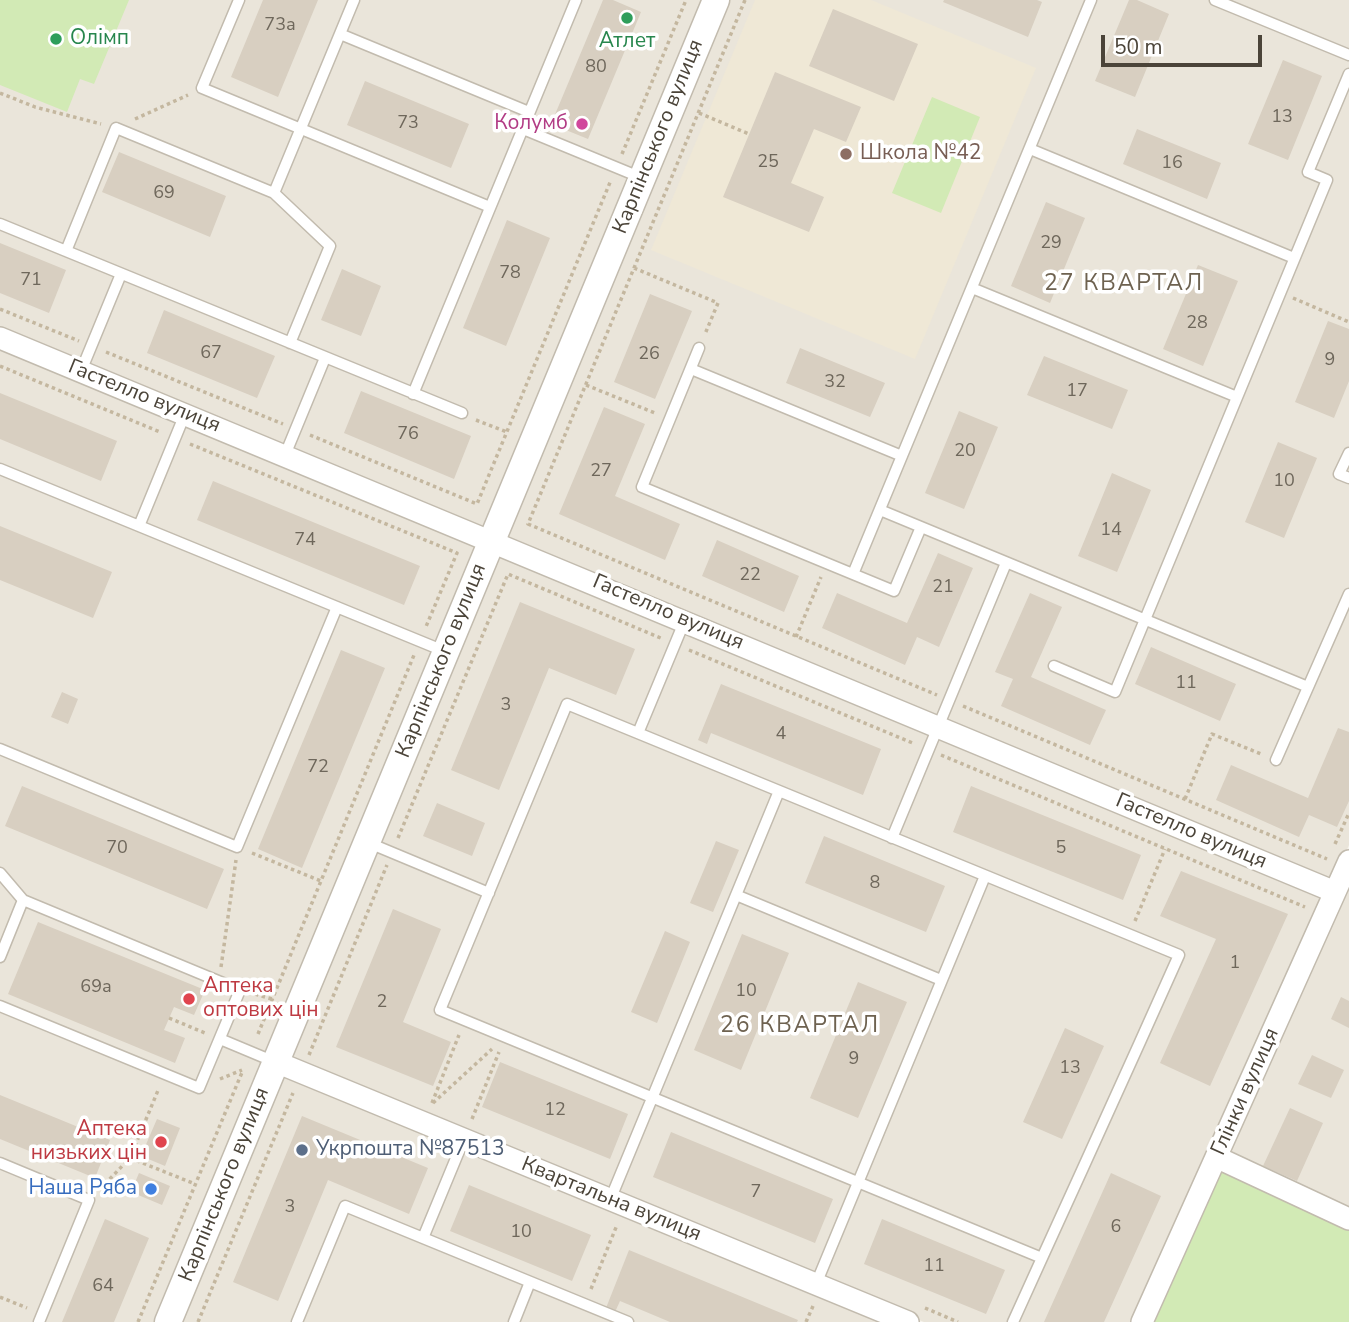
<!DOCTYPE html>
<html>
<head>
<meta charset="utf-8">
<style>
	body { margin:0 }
	#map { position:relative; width:1349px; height:1322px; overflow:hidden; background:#f6f3ec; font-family:"Nunito Sans",sans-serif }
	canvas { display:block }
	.scale { position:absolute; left:1101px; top:35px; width:161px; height:32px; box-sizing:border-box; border:4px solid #4b4439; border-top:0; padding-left:9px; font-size:21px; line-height:24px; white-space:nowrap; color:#4b4439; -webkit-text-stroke:5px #fff; paint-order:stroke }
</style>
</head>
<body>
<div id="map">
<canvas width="1349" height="1322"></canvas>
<div class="scale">50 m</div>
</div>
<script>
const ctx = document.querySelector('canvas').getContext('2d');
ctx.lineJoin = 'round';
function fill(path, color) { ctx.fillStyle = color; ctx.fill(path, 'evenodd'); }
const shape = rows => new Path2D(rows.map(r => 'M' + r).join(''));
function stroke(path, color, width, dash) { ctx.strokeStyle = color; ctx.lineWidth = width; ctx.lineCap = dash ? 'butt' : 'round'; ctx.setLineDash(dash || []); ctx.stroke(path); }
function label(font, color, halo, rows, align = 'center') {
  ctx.font = font + ' "Nunito Sans",sans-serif'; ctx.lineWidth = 7; ctx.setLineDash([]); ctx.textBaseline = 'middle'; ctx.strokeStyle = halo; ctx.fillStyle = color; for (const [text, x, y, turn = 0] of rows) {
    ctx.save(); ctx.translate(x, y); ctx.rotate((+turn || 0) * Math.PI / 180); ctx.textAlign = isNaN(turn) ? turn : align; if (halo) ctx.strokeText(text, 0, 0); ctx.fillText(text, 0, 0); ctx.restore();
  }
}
const residential = shape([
	[0,0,708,0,488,531,0,328],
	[724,0,1349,0,1349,845,1332,884,501,536],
	[0,348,483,544,158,1322,0,1322],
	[496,549,1327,896,1137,1322,924,1322,288,1059],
	[1349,876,1349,1322,1219,1166],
	[282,1072,891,1322,178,1322]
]);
const education = shape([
	[755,0,871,0,1036,68,915,359,651,250]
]);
const green = shape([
	[0,0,129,0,94,84,80,79,67,112,0,85],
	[932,97,980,117,941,213,892,193],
	[1219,1166,1349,1226,1349,1322,1149,1322]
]);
const building = shape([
	[263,0,318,0,278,97,231,77],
	[603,0,613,0,641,12,588,139,551,124],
	[944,0,1037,0,1042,2,1028,37,943,2],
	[1129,0,1137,0,1169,14,1135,97,1095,81],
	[833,9,918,44,894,101,809,66],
	[1283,60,1322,76,1288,160,1248,144],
	[775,72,861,107,846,142,814,129,791,183,824,197,809,232,723,197],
	[365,81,469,124,451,168,347,125],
	[1137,129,1221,163,1207,199,1123,164],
	[119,152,226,196,210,237,102,192],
	[1046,202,1085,218,1050,303,1011,286],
	[507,220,550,238,506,346,463,328],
	[0,243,66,270,49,313,0,293],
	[1198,265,1238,281,1203,366,1163,349],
	[342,269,381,286,361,336,321,320],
	[650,294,692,311,655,399,614,382],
	[164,310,275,356,257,398,147,353],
	[1328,321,1349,329,1349,381,1334,418,1295,402],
	[800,348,885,383,870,417,786,383],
	[1044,356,1128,390,1112,429,1027,395],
	[361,391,471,436,454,479,344,433],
	[0,393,117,441,101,481,0,439],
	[604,407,645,424,615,496,680,524,665,560,559,514],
	[959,411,998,427,964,509,925,493],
	[1278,442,1317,458,1284,538,1245,522],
	[1112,473,1151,490,1117,572,1078,556],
	[213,481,420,566,404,605,197,520],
	[0,526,112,572,93,618,0,580],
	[717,540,799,576,784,612,702,576],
	[938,553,973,568,939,647,917,637,905,665,822,628,837,593,907,623],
	[1030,593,1062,607,1031,677,1106,710,1090,745,1001,706,1013,679,995,672],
	[520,602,635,649,616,695,549,668,499,790,451,770],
	[1151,647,1236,684,1220,721,1135,684],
	[341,650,385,668,302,868,258,849],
	[721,684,881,749,863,795,711,733,707,744,698,740],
	[62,692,78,699,68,724,51,717],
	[1338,728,1349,732,1349,801,1337,827,1309,815,1299,837,1216,800,1231,765,1308,798],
	[22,786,224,869,207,909,5,826],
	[971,786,1141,855,1123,900,953,832],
	[437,803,485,823,472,856,423,836],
	[824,836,945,886,926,932,805,883],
	[716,841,739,850,713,912,690,903],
	[1181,871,1288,914,1210,1086,1160,1063,1216,939,1160,916],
	[393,909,441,929,403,1022,451,1042,433,1086,336,1047],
	[38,922,205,990,194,1015,174,1007,164,1030,185,1038,175,1063,8,994],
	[665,931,690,942,657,1023,631,1012],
	[742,934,789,953,741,1070,694,1050],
	[858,982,907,1002,858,1118,810,1098],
	[1341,997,1349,1001,1349,1028,1331,1019],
	[1065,1028,1104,1046,1062,1139,1023,1122],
	[1312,1055,1344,1070,1331,1098,1298,1084],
	[500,1062,628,1114,610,1159,482,1107],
	[0,1095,110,1140,95,1178,0,1139],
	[1290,1108,1323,1123,1297,1181,1263,1166],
	[302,1116,428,1168,409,1214,328,1180,278,1301,233,1282],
	[157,1119,180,1128,165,1166,141,1156],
	[671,1132,833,1199,815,1243,653,1177],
	[139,1173,170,1186,162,1205,131,1192],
	[1111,1173,1161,1196,1104,1322,1044,1322],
	[469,1185,591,1235,572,1281,450,1231],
	[105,1219,149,1238,114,1322,62,1322],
	[882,1219,1005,1270,986,1314,864,1264],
	[629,1250,798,1320,797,1322,670,1322,620,1301,615,1312,606,1308]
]);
const path = shape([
	[745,0,528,524,937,695],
	[0,93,35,107,101,124],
	[699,113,749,134],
	[135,119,188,95],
	[622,154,686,0],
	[634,268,718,303,705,334],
	[1293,298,1349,322],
	[0,309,79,341],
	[106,352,283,424],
	[0,366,160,432],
	[586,385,655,413],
	[476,420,507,432],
	[310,435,477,504,611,180],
	[190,444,457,553,425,629],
	[796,637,821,577],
	[689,650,915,744],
	[963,706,1327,859],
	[941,755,1305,907],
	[1185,799,1212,734,1261,754],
	[398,838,508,574,663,639],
	[1335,844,1349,813],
	[252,853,321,881],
	[1135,921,1165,849],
	[221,967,236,860],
	[255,994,272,999],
	[169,1018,205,1033],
	[258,1034,414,655],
	[309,1055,387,865],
	[220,1079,242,1070],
	[432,1103,459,1035],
	[433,1103,492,1049],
	[472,1119,499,1052],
	[130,1158,195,1184],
	[100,1189,130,1158,159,1088],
	[591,1289,617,1225],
	[0,1297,27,1308],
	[925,1308,958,1322],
	[138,1322,243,1070],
	[198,1322,293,1093],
	[806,1322,813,1306]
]);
const service = shape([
	[239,0,202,88,490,207],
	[1215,0,1349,55],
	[340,34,529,112],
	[523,129,642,178],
	[1030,149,1294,258],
	[274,193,354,0],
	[0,224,462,413],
	[66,251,116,128,274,193,330,246,290,343],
	[972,288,1237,397],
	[699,348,642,487,894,591,921,527],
	[691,369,902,456],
	[81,371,121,274],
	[413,394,576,0],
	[1349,453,1339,474,1349,478],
	[285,455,325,358],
	[0,469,444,651],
	[880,510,1308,687],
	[139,526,185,414],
	[853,574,1091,0],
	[1054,666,1115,692,1327,180,1308,172,1349,74],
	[638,733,685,620],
	[0,749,237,847,337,607],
	[1276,760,1349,594],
	[892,838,1006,563],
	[369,843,489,893],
	[0,873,23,900,240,990,199,1088,0,1006],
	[736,895,941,980],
	[0,957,23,900],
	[220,1039,275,1062],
	[0,1163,89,1200,39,1322],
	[610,1200,779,791],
	[423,1238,464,1139],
	[816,1284,985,876],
	[297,1322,345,1206,628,1322],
	[514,1322,530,1282],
	[1013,1322,1042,1258,1083,1168,1140,1042,1179,955,567,704,440,1010,1042,1258]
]);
const minor = shape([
	[0,338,1335,892],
	[276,1062,908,1322],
	[1216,1157,1349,1219],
	[1142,1322,1349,861]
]);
const tertiary = shape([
	[168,1322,716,0]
]);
const markers = [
	[627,18,7,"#2e9e5b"],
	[56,39,7,"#2e9e5b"],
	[582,124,7,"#d1479c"],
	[846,154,7,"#8d6e63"],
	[189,999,7,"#e0444e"],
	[161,1142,7,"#e0444e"],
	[302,1150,7,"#5c6f8a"],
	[151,1189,7,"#3f7fe0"]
];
const numberNames = [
	["73а",280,26],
	["80",596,68],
	["13",1282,118],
	["73",408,124],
	["25",768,163],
	["16",1172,164],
	["69",164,194],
	["29",1051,244],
	["78",510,274],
	["71",31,281],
	["28",1197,324],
	["67",211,354],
	["26",649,355],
	["9",1330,361],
	["32",835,383],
	["17",1077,392],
	["76",408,435],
	["20",965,452],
	["27",601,472],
	["10",1284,482],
	["14",1111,531],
	["74",305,541],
	["22",750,576],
	["21",943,588],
	["11",1186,684],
	["3",506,706],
	["4",781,735],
	["72",318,768],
	["70",117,849],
	["5",1061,849],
	["8",875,884],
	["1",1235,964],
	["69а",96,988],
	["10",746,992],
	["2",382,1003],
	["9",854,1060],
	["13",1070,1069],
	["12",555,1111],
	["7",756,1193],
	["3",290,1208],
	["6",1116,1228],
	["10",521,1233],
	["11",934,1267],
	["64",103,1287]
];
const leisureNames = [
	["Олімп",70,39],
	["Атлет",627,42,"center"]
];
const hotelNames = [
	["Колумб",568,124]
];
const streetNames = [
	["Карпінського вулиця",659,137,-68],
	["Гастелло вулиця",144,397,22],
	["Гастелло вулиця",668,613,23],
	["Карпінського вулиця",442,661,-68],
	["Гастелло вулиця",1191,832,23],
	["Глінки вулиця",1246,1092,-66],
	["Карпінського вулиця",225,1185,-68],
	["Квартальна вулиця",611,1200,22]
];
const educationNames = [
	["Школа №42",860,154]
];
const healthNames = [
	["Аптека",203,987],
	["оптових цін",203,1011],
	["Аптека",147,1130,"right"],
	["низьких цін",147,1154,"right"]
];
const serviceNames = [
	["Укрпошта №87513",316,1150]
];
const shopNames = [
	["Наша Ряба",137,1189]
];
const neighbourhoodNames = [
	["27 КВАРТАЛ",1124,284],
	["26 КВАРТАЛ",800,1026]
];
fill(residential, '#eae5da');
fill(education, '#efe8d6');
fill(green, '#d2eab5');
fill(building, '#d8cfc1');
stroke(service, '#c2bbae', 13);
stroke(minor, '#c2bbae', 24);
stroke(tertiary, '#c2bbae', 29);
stroke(path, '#c4b79f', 3.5, [3.5, 3.5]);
stroke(service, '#fff', 10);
stroke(minor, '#fff', 21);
stroke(tertiary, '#fff', 26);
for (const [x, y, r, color] of markers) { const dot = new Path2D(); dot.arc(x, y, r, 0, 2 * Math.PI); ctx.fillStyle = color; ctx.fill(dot); stroke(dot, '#fff', 2.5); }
label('18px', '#6e675b', null, numberNames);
label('21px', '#27864d', '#fff', leisureNames, 'left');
label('21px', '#b23c85', '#fff', hotelNames, 'right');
label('21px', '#4b4439', '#fff', streetNames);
label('21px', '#785e54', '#fff', educationNames, 'left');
label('21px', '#be3a42', '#fff', healthNames, 'left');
label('21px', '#4e5e75', '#fff', serviceNames, 'left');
label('21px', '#366cbe', '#fff', shopNames, 'right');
ctx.letterSpacing = '2px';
label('23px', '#6e6250', '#fff', neighbourhoodNames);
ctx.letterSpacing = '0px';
</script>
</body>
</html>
